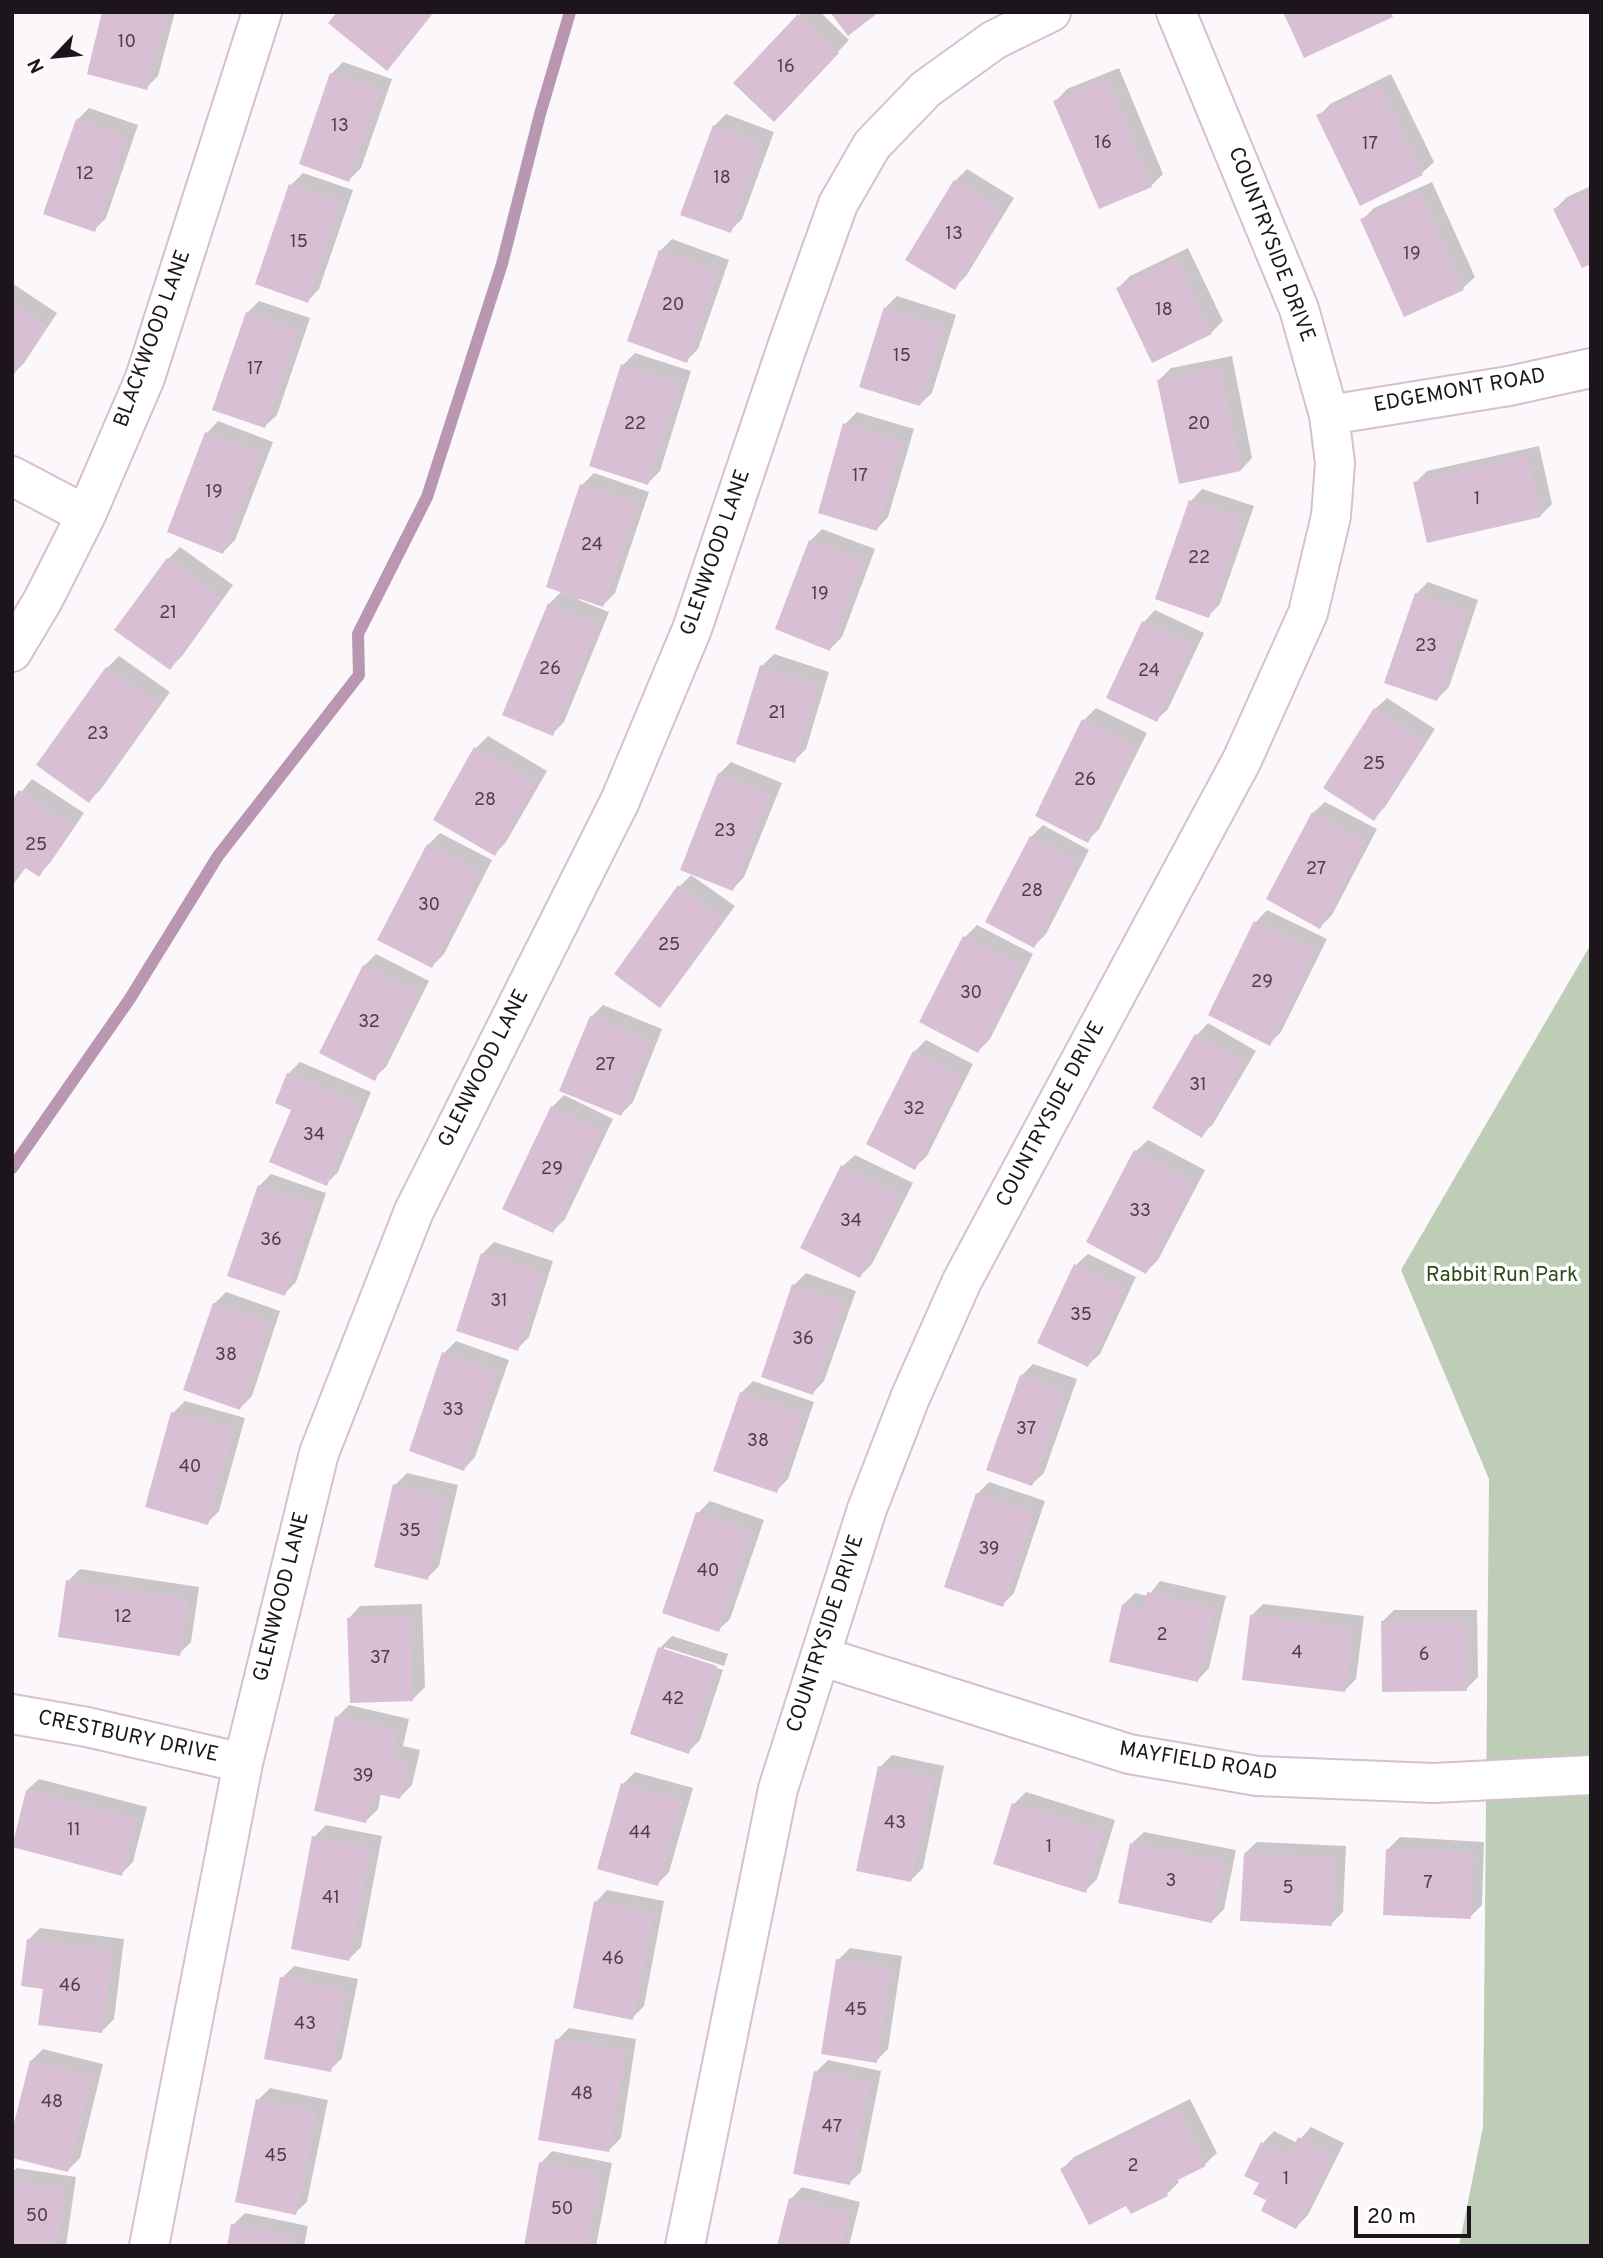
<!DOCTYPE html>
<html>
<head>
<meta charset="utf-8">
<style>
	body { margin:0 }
	#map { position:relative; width:1603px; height:2258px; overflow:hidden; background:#fcf7fb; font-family:Overpass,sans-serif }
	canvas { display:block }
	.frame { position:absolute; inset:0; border:14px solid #1d151c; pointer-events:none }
	.north { position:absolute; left:21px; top:21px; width:70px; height:70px; -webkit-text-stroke:5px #fff; paint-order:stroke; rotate:244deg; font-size:19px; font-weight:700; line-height:28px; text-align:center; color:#1d151c }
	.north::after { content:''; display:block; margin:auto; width:24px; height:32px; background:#1d151c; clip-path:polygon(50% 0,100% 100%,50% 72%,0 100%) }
	.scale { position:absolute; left:1354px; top:2206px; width:117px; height:32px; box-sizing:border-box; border:4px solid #1d151c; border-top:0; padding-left:9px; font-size:21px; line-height:24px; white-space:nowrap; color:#1d151c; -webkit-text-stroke:5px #fff; paint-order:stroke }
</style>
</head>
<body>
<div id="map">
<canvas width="1603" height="2258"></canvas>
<div class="frame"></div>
<div class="north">N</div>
<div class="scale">20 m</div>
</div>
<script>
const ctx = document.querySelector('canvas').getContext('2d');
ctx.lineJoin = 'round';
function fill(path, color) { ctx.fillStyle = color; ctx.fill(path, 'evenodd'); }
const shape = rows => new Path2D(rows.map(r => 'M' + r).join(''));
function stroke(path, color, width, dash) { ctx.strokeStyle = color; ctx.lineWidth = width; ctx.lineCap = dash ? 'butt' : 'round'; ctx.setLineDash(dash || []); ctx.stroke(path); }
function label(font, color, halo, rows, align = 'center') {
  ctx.font = font + ' Overpass,sans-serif'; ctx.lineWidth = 7; ctx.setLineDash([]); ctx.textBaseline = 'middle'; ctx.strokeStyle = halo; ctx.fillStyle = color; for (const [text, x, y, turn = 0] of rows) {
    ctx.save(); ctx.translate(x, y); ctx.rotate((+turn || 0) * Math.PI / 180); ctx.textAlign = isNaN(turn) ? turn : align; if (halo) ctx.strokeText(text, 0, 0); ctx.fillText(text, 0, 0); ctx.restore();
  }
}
const green = shape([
	[1591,944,1591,2246,1459,2246,1483,2127,1489,1479,1401,1270]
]);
const shadow = shape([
	[104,12,175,12,158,76,146,88],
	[803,12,820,12,849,40,786,108,735,83],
	[343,62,392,79,361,168,349,180,331,74],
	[1119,68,1163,174,1151,186,1056,101,1067,89],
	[1391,74,1434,162,1422,173,1319,116,1330,104],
	[89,108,138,125,106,218,94,230,77,120],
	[726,114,774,132,742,219,730,231,714,126],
	[967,169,1014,198,966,276,954,288,955,181],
	[303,173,353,190,319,289,308,301,291,185],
	[1432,182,1475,277,1463,288,1362,220,1374,208],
	[1591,186,1591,262,1555,209,1567,197],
	[672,239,729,260,698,349,686,361,660,251],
	[1188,248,1223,321,1211,333,1118,288,1130,276],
	[12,283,57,313,24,363,12,375],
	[897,296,956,315,932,393,920,404,885,308],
	[259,301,310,318,277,415,265,426,247,313],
	[635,353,691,371,660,471,648,483,623,365],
	[1232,356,1252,458,1241,470,1159,380,1171,368],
	[857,412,914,429,888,517,877,529,845,424],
	[218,421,273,442,235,540,223,552,169,531,207,433],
	[1539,446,1552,504,1540,516,1415,483,1427,471],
	[594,473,649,492,615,593,603,605,580,597,579,600,609,612,564,722,552,734,549,604,562,591,582,485],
	[1202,489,1254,506,1220,604,1208,616,1191,501],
	[822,529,875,549,842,637,830,649,810,541],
	[180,547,233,585,182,656,170,668,117,630,168,559],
	[1428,582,1478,600,1449,687,1437,699,1416,594],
	[1155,610,1204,633,1168,709,1156,720,1144,622],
	[774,654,829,672,806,749,794,761,762,666],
	[119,656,170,692,101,789,89,801,39,765,107,668],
	[1387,698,1435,729,1385,807,1373,819,1375,709],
	[1096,708,1147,733,1099,829,1087,841,1084,720],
	[488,736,547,771,506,842,495,854,435,819,476,748],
	[731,762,782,783,744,877,733,889,719,774],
	[32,779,84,813,50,863,38,875,27,866,12,886,12,803],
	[1325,802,1377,829,1332,915,1320,927,1313,813],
	[1043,825,1089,850,1046,934,1034,946,1031,837],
	[440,833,492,860,444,954,432,966,428,845],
	[691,875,735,906,671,993,660,1005,679,887],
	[1267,910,1327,939,1281,1032,1270,1043,1210,1014,1256,922],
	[977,925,1033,954,990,1039,978,1051,921,1021,965,937],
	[376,954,429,981,386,1067,374,1078,364,966],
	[603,1005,662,1029,633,1102,621,1114,591,1017],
	[1208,1023,1256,1051,1213,1124,1201,1136,1154,1108,1197,1035],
	[926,1040,973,1064,927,1156,915,1167,914,1052],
	[300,1062,371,1092,338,1172,326,1184,293,1109,288,1074],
	[564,1095,613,1119,565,1219,553,1231,552,1107],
	[1148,1140,1205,1170,1158,1260,1146,1272,1136,1151],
	[855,1155,913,1183,872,1264,860,1276,843,1166],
	[271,1174,326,1193,296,1282,284,1294,259,1186],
	[494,1242,553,1261,529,1337,517,1349,482,1254],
	[1088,1254,1136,1277,1100,1354,1088,1365,1076,1265],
	[806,1273,856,1291,824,1381,813,1393,794,1285],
	[226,1292,280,1311,252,1396,240,1408,214,1304],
	[456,1341,509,1360,475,1457,464,1469,444,1353],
	[1033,1364,1077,1379,1044,1473,1032,1484,1021,1376],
	[753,1381,814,1402,788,1479,776,1491,741,1393],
	[185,1401,245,1418,219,1511,207,1523,173,1413],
	[407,1473,458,1485,439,1566,427,1578,395,1485],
	[989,1482,1045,1501,1014,1593,1002,1605,977,1494],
	[710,1501,764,1520,730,1619,718,1630,698,1513],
	[80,1569,199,1587,191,1642,179,1654,68,1581],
	[1160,1581,1226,1596,1209,1668,1198,1680,1123,1605,1135,1593,1148,1596],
	[422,1604,425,1687,413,1699,349,1618,360,1606],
	[1263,1604,1364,1616,1356,1679,1344,1691,1251,1616],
	[1394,1610,1477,1610,1478,1677,1466,1689,1382,1622],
	[672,1636,728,1654,724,1666,664,1647,664,1651,723,1670,700,1740,688,1752,660,1648],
	[349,1705,409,1719,403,1746,420,1750,412,1785,400,1797,381,1793,378,1809,366,1821,337,1717],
	[892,1755,944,1766,923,1868,911,1880,880,1767],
	[635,1772,693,1788,669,1872,657,1884,623,1784],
	[39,1779,147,1807,133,1862,121,1874,27,1790],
	[1026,1792,1115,1820,1097,1879,1085,1891,1014,1804],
	[326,1825,382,1836,361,1947,349,1959,314,1837],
	[1144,1832,1236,1850,1224,1909,1212,1921,1132,1843],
	[1400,1837,1484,1842,1482,1905,1470,1917,1388,1849],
	[1257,1842,1346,1846,1343,1912,1331,1924,1245,1853],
	[607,1890,664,1901,644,2006,632,2018,596,1902],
	[40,1928,124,1939,114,2019,102,2031,45,1987,28,1940],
	[850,1948,902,1956,888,2049,876,2061,838,1960],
	[294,1966,358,1979,342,2058,330,2070,282,1978],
	[569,2028,636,2039,621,2138,609,2150,557,2040],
	[43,2049,103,2064,80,2158,68,2170,31,2061],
	[828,2060,881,2071,861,2172,849,2183,816,2072],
	[270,2088,328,2100,307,2202,295,2213,258,2100],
	[1190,2099,1217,2153,1205,2164,1177,2179,1179,2182,1167,2194,1127,2203,1062,2169,1074,2157],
	[1311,2127,1344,2143,1308,2215,1296,2227,1268,2200,1261,2183,1263,2143,1274,2131,1297,2143],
	[552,2151,612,2163,596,2246,525,2246,541,2163],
	[17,2168,76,2177,66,2246,12,2246,12,2172],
	[802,2187,860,2202,849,2246,779,2246,791,2199],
	[245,2213,308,2226,304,2246,229,2246,233,2225]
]);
const stream = shape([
	[12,1168,129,1000,218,856,359,675,358,634,427,497,502,264,540,114,570,12]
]);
const building = shape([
	[102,12,167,12,147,90,87,74],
	[337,12,434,12,387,71,328,23],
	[830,12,879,12,848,36],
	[1283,12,1391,12,1393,17,1304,58],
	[798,14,839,53,774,122,733,83],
	[330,73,381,90,349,182,299,164],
	[1107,78,1152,187,1099,209,1053,101],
	[1379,85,1423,175,1360,206,1316,115],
	[76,119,127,137,95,232,43,214],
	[713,125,763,144,731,233,680,215],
	[954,180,1003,210,955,290,905,260],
	[289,184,342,202,308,303,255,284],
	[1591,190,1591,264,1582,268,1553,209],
	[1420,192,1464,290,1404,317,1360,219],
	[659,250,719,272,687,363,627,341],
	[1176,258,1212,334,1152,363,1116,288],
	[12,302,47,326,12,377],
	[884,307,945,327,920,406,859,387],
	[246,312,299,330,265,428,212,410],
	[621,364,681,383,648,485,589,466],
	[1220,367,1241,471,1179,484,1157,380],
	[843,423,903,441,877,531,818,513],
	[205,432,262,454,223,554,167,532],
	[1527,456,1541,517,1427,543,1413,482],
	[580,484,638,504,603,607,546,587],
	[1189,500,1243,518,1209,618,1155,599],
	[809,540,864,561,830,651,775,629],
	[167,558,222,598,170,670,114,630],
	[1415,593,1468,612,1437,701,1384,683],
	[548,603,599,624,553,736,502,715],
	[1142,621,1193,645,1157,722,1106,698],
	[760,665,819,684,795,763,736,744],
	[106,667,159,704,89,803,36,765],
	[1374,708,1425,741,1374,821,1323,788],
	[1082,719,1136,746,1088,843,1035,816],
	[474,747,537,783,495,856,433,820],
	[718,773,771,795,733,891,680,870],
	[19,790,73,826,39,877,24,867,12,884,12,800],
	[1312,812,1366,842,1320,929,1266,899],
	[1030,836,1079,862,1034,948,985,922],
	[427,844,481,872,432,968,377,940],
	[678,885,724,919,660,1008,614,974],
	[1254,921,1316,951,1270,1046,1208,1015],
	[963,936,1023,966,978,1053,919,1022],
	[363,965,418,993,375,1081,319,1053],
	[590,1016,651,1041,621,1116,559,1091],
	[1195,1034,1245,1063,1202,1138,1152,1108],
	[913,1051,963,1076,915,1170,866,1144],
	[287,1073,360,1104,327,1186,269,1162,291,1110,275,1103],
	[551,1106,602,1131,553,1233,502,1209],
	[1134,1150,1194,1183,1146,1274,1086,1242],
	[841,1165,902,1196,860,1278,800,1248],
	[258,1185,316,1205,285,1296,227,1276],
	[481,1253,543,1273,518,1351,456,1331],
	[1074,1264,1126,1289,1088,1367,1037,1343],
	[792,1284,845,1303,813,1395,761,1377],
	[213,1303,270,1322,240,1410,183,1390],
	[442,1352,498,1372,464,1471,409,1451],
	[1020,1375,1066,1391,1032,1486,986,1470],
	[740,1392,804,1414,777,1493,713,1471],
	[171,1412,234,1429,208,1525,145,1507],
	[393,1484,447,1497,428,1580,374,1567],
	[976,1493,1034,1513,1003,1607,944,1587],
	[696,1512,753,1531,719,1632,662,1613],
	[66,1580,188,1599,180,1656,58,1637],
	[1147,1592,1215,1608,1198,1682,1109,1662,1122,1604,1143,1609],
	[1250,1615,1353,1628,1345,1692,1242,1680],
	[410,1616,413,1701,350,1703,347,1618],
	[1381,1621,1466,1621,1467,1691,1382,1692],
	[658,1647,717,1666,689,1754,630,1734],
	[335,1716,398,1731,392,1758,409,1761,400,1799,373,1793,366,1823,314,1811],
	[878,1766,934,1777,911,1882,856,1871],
	[621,1783,682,1800,658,1886,597,1869],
	[26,1790,137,1819,122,1876,12,1847],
	[1012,1803,1104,1831,1086,1893,993,1864],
	[312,1836,371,1848,349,1961,291,1949],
	[1130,1843,1225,1862,1212,1923,1118,1903],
	[1386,1849,1473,1853,1471,1919,1383,1915],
	[1244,1853,1335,1857,1332,1926,1240,1921],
	[594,1901,654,1913,633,2020,573,2008],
	[27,1939,113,1950,102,2033,38,2025,43,1989,21,1986],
	[836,1959,891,1968,877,2063,821,2054],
	[280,1977,347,1991,331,2072,264,2059],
	[555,2039,626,2051,609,2152,538,2140],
	[30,2060,92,2076,68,2172,12,2158,12,2131],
	[814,2071,870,2082,850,2185,793,2174],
	[256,2099,317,2112,296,2215,235,2202],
	[1177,2109,1206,2166,1164,2187,1168,2196,1131,2214,1126,2206,1089,2225,1060,2169],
	[1298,2137,1334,2155,1296,2229,1261,2211,1266,2200,1253,2194,1259,2183,1244,2176,1261,2142,1289,2156],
	[539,2162,601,2174,587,2246,524,2246],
	[12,2180,65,2188,57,2246,12,2246],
	[789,2198,850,2213,841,2246,777,2246],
	[231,2224,297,2237,296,2246,227,2246]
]);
const minor = shape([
	[1329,415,1509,386,1591,368],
	[12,476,86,515],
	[12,652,43,600,86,515,145,378,262,12],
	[820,1656,1129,1754,1257,1776,1434,1783,1591,1775],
	[12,1714,87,1727,243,1763],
	[149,2246,243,1763,319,1453,414,1211,620,801,692,629,786,350,838,204,872,145,926,89,994,40,1051,12],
	[685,2246,778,1789,867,1509,910,1398,962,1281,1242,760,1308,613,1331,516,1335,463,1329,415,1299,309,1176,12]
]);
const numberNames = [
	["10",127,43],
	["16",786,68],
	["13",340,127],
	["16",1103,144],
	["17",1370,145],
	["12",85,175],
	["18",722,179],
	["13",954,235],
	["15",299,243],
	["19",1412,255],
	["20",673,306],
	["18",1164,311],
	["15",902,357],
	["17",255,370],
	["22",635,425],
	["20",1199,425],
	["17",860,477],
	["19",214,493],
	["1",1477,500],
	["24",592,546],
	["22",1199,559],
	["19",820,595],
	["21",168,614],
	["23",1426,647],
	["26",550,670],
	["24",1149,672],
	["21",777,714],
	["23",98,735],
	["25",1374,765],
	["26",1085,781],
	["28",485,801],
	["23",725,832],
	["25",36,846],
	["27",1316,870],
	["28",1032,892],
	["30",429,906],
	["25",669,946],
	["29",1262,983],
	["30",971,994],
	["32",369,1023],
	["27",605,1066],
	["31",1198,1086],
	["32",914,1110],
	["34",314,1136],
	["29",552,1170],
	["33",1140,1212],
	["34",851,1222],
	["36",271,1241],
	["31",499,1302],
	["35",1081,1316],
	["36",803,1340],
	["38",226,1356],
	["33",453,1411],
	["37",1026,1430],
	["38",758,1442],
	["40",190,1468],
	["35",410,1532],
	["39",989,1550],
	["40",708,1572],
	["12",123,1618],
	["2",1162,1636],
	["4",1297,1654],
	["6",1424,1656],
	["37",380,1659],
	["42",673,1700],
	["39",363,1777],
	["43",895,1824],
	["11",74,1831],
	["44",640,1834],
	["1",1049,1848],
	["3",1171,1882],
	["7",1428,1884],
	["5",1288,1889],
	["41",331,1899],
	["46",613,1960],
	["46",70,1987],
	["45",856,2011],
	["43",305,2025],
	["48",582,2095],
	["48",52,2103],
	["47",832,2128],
	["45",276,2157],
	["2",1133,2167],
	["1",1286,2180],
	["50",562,2210],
	["50",37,2217]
];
const streetNames = [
	["COUNTRYSIDE DRIVE",1270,245,69],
	["BLACKWOOD LANE",154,339,-70],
	["EDGEMONT ROAD",1460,392,-10],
	["GLENWOOD LANE",717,553,-71],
	["GLENWOOD LANE",485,1069,-63],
	["COUNTRYSIDE DRIVE",1052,1115,-62],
	["GLENWOOD LANE",283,1597,-76],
	["COUNTRYSIDE DRIVE",827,1634,-72],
	["CRESTBURY DRIVE",128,1738,12],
	["MAYFIELD ROAD",1198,1763,9]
];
const parkNames = [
	["Rabbit Run Park",1502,1277]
];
fill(green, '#bdcdb6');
fill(shadow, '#0003');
stroke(stream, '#b996b2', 12);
fill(building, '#d8bfd3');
stroke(minor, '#d7bfd2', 42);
stroke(minor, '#fff', 38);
label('18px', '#4c404a', null, numberNames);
label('21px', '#1d151c', '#fff', streetNames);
label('21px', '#2c4b18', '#fff', parkNames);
</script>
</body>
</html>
